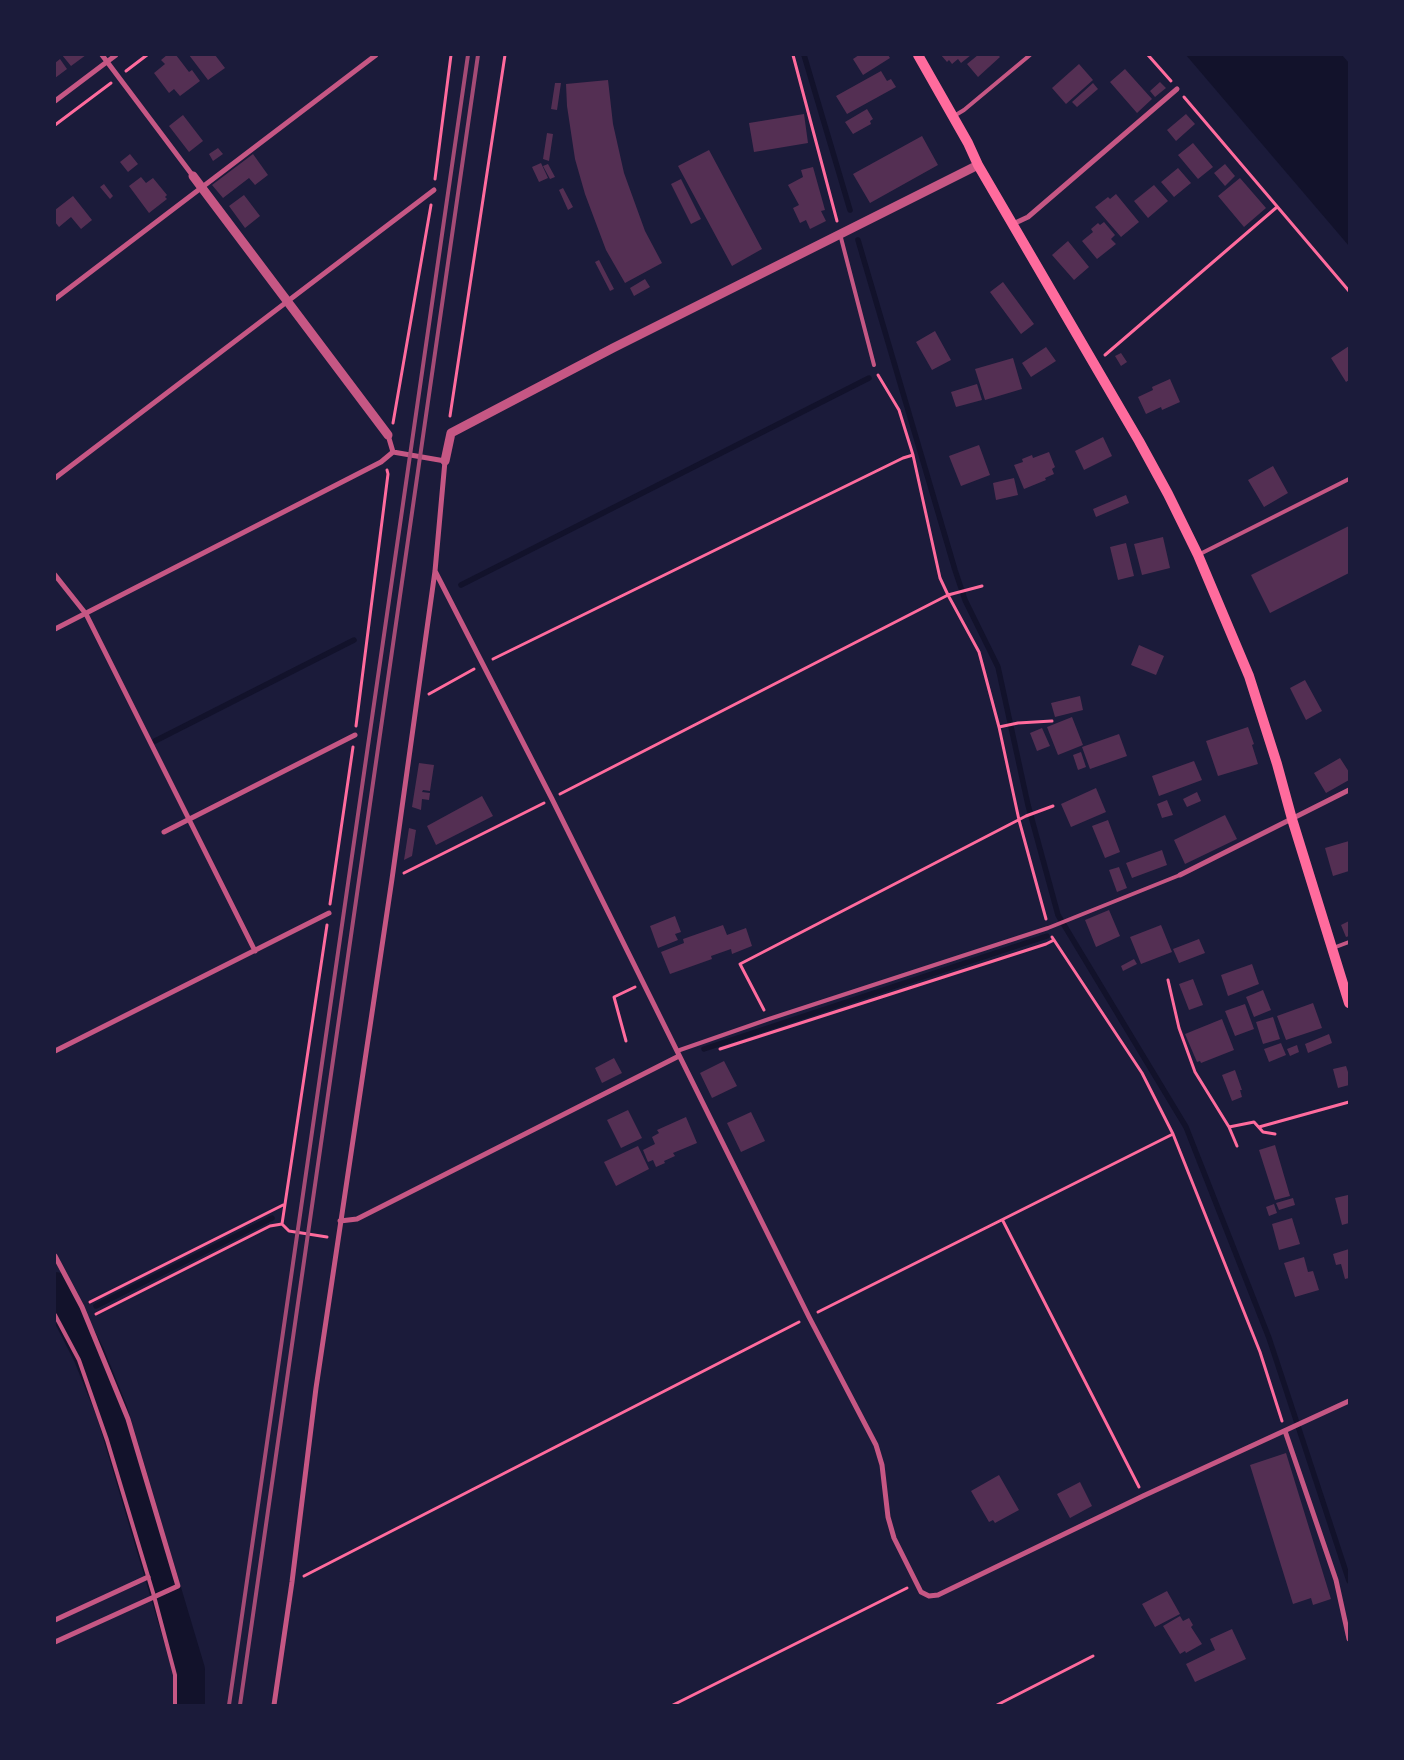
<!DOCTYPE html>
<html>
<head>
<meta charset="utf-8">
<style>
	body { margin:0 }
	#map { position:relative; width:1404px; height:1760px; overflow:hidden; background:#1b1b3a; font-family:"Varela Round",sans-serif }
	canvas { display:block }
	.frame { position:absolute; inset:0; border:56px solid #1b1b3a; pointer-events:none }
</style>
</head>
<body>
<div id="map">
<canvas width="1404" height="1760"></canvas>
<div class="frame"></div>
</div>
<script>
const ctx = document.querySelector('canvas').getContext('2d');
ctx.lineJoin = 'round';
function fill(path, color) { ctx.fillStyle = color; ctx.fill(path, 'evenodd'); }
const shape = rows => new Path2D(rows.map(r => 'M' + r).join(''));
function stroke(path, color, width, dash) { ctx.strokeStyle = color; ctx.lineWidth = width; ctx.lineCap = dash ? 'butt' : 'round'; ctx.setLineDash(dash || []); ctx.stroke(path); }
const water = shape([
	[1186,55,1342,55,1349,63,1349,246]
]);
const stream = shape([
	[804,55,850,210],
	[858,240,955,570,965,600,998,667,1028,805,1058,915,1186,1127,1269,1338,1349,1581],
	[461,585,869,378],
	[155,741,354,640],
	[704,1049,1047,936],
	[96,1306,272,1218]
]);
const river = shape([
	[55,1288,89,1355,112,1412,189,1670,189,1705]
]);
const building = shape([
	[62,55,86,55,71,66],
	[167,55,176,55,189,72,192,70,200,81,180,96,174,89,169,93,154,73,165,64,161,60],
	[189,55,215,55,225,68,208,80],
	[859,55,888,55,890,58,863,75,853,59],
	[941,55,971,55,961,63,958,59,952,64,949,60,947,62],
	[978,55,998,55,1000,57,978,77,967,64],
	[60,59,67,69,55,78,55,63],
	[1079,64,1093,80,1066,104,1052,88],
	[1125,69,1152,99,1137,113,1110,82],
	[881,71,887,81,891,79,896,87,847,114,836,96],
	[608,80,613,124,624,173,645,231,662,263,625,283,606,250,585,194,575,159,567,106,566,84],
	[1160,82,1166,88,1155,97,1150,91],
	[555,83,561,83,557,110,551,109],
	[1093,83,1098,89,1077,107,1072,102],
	[867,109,873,119,870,121,871,124,853,134,845,122],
	[804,114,808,143,754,152,749,123],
	[1186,114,1195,124,1176,141,1167,130],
	[183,115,203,141,189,152,169,126],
	[547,133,553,134,549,161,543,159],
	[922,136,938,165,870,203,853,174],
	[1193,143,1213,167,1198,179,1178,155],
	[218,148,223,154,213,161,209,154],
	[709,150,762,249,732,266,678,166],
	[130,154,138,164,128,172,120,162],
	[253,154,268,175,255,185,249,178,223,198,212,185],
	[541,163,548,178,539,182,532,167],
	[548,164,555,177,550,179,543,166],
	[1225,164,1235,176,1225,186,1214,173],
	[813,167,825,210,821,211,826,221,810,229,806,220,800,223,793,208,799,205,788,185,803,177,801,170],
	[1178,168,1191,183,1174,197,1161,182],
	[141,177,146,183,153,178,167,195,165,197,167,199,149,213,129,186],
	[1240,178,1266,208,1244,227,1218,196],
	[681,179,701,219,691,224,671,184],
	[104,184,113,196,110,199,100,187],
	[1154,185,1168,201,1148,218,1134,201],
	[563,188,573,207,568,210,559,190],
	[1116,194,1139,222,1121,237,1095,207,1108,197,1110,199],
	[244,195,260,216,245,228,229,206],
	[73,196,92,220,81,229,71,217,59,227,55,222,55,210],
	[1104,222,1115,235,1111,239,1116,244,1097,259,1082,241,1093,232,1091,229,1098,223,1100,225],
	[1068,241,1089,267,1074,280,1052,255],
	[599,260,614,289,610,291,595,262],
	[645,279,650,287,634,296,630,288],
	[1003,282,1034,324,1021,334,990,292],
	[935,331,951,360,932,370,916,342],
	[1349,346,1349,380,1346,382,1331,358],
	[1046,347,1056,361,1031,377,1022,363],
	[1121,353,1127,362,1121,366,1115,356],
	[1013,358,1022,389,985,400,975,369],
	[1170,379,1180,402,1162,410,1161,407,1146,414,1138,397,1153,390,1152,387],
	[977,384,982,400,956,407,951,392],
	[1103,437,1112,456,1084,470,1075,451],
	[979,445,990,475,961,486,949,456],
	[1049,452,1055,467,1052,469,1054,474,1045,478,1046,480,1024,489,1014,465,1023,462,1022,459,1032,455,1033,458],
	[1273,466,1288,493,1264,507,1248,480],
	[1014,478,1018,495,996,500,993,483],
	[1126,495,1129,503,1096,517,1093,509],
	[1349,526,1349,573,1270,613,1251,575],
	[1163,537,1170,568,1142,575,1134,544],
	[1126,543,1134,576,1118,580,1110,547],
	[1139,645,1164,656,1156,675,1131,665],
	[1305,680,1322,711,1306,720,1290,688],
	[1080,696,1083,710,1055,717,1051,703],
	[1072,717,1083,745,1058,755,1047,727],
	[1248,727,1254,744,1252,745,1258,764,1218,776,1206,741],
	[1042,728,1050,746,1037,751,1030,733],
	[1119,734,1127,756,1090,769,1082,747],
	[1081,752,1086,767,1078,770,1073,755],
	[1340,758,1349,772,1349,780,1326,793,1314,773],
	[1194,761,1202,780,1159,796,1152,776],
	[419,763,434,765,430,791,423,790,422,792,430,793,429,800,422,799,421,810,412,807],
	[1096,788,1106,812,1071,827,1061,804],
	[1197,792,1201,801,1187,807,1183,799],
	[482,796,493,816,436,845,427,826],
	[1167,800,1173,815,1162,818,1157,804],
	[1225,815,1237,839,1185,864,1174,840],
	[1108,820,1120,852,1105,858,1092,826],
	[409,828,416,830,412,856,404,860],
	[1349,841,1349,871,1333,876,1325,848],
	[1162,850,1167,865,1132,878,1126,863],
	[1119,867,1127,888,1117,892,1109,870],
	[1109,910,1120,936,1096,947,1085,920],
	[675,916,681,932,675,934,678,940,658,948,650,926],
	[1349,921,1349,936,1346,937,1341,925],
	[723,925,727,935,746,928,752,946,732,954,731,949,711,956,712,959,670,974,661,952,684,943,683,939],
	[1161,925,1172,952,1141,964,1130,937],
	[1199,939,1205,953,1179,963,1173,949],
	[1134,959,1137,964,1123,971,1121,966],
	[1252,964,1259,984,1228,996,1221,975],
	[1193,979,1203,1005,1189,1010,1179,984],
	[1263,990,1271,1010,1254,1017,1246,997],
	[1313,1003,1322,1028,1286,1040,1277,1016],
	[1245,1004,1254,1029,1235,1036,1225,1011],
	[1273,1017,1280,1039,1263,1044,1256,1022],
	[1222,1019,1234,1050,1201,1063,1200,1061,1197,1062,1185,1034],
	[1329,1034,1332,1043,1308,1053,1305,1044],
	[1281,1043,1286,1055,1269,1062,1264,1049],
	[1297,1045,1299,1052,1290,1056,1287,1049],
	[614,1058,622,1073,602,1083,595,1068],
	[724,1061,737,1086,712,1098,700,1073],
	[1346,1066,1349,1075,1349,1085,1338,1088,1333,1069],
	[1235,1070,1242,1090,1240,1090,1242,1097,1232,1101,1222,1075],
	[628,1110,642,1138,621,1148,607,1120],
	[751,1112,765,1141,741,1152,727,1123],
	[686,1117,697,1143,673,1153,675,1156,664,1161,665,1163,656,1167,653,1160,648,1162,643,1150,655,1144,652,1137,659,1133,657,1130],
	[1275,1145,1290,1196,1275,1200,1259,1150],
	[638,1146,649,1169,616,1186,604,1162],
	[1348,1195,1349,1223,1342,1225,1335,1198],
	[1293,1198,1295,1205,1279,1210,1276,1203],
	[1274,1204,1277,1213,1269,1216,1266,1207],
	[1292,1218,1300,1244,1279,1250,1272,1224],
	[1349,1249,1349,1278,1345,1279,1341,1264,1336,1265,1333,1254],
	[1304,1257,1308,1272,1313,1271,1319,1290,1295,1297,1284,1263],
	[1286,1453,1331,1599,1313,1605,1311,1598,1293,1604,1250,1465],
	[999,1475,1019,1510,995,1523,993,1520,989,1522,971,1491],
	[1080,1482,1092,1506,1070,1518,1057,1494],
	[1167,1591,1180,1614,1155,1627,1142,1604],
	[1180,1616,1183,1621,1189,1618,1193,1625,1191,1627,1202,1644,1186,1653,1185,1651,1180,1654,1163,1626],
	[1232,1629,1246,1659,1195,1682,1186,1664,1215,1650,1210,1639]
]);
const path = shape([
	[793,55,837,221],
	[1148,55,1171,81],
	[126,71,147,55],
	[1184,97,1349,291],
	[55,125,111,83],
	[435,179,451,55],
	[1105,355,1277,207],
	[878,375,899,410,913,455,940,578,948,595,979,652,999,727,1019,820,1046,919],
	[450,416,505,55],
	[393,423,431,205],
	[493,659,903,458,913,455],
	[429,694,474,669],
	[356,726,388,474,387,470],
	[999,727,1018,723,1052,721],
	[560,794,948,595,982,586],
	[404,873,544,803],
	[330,904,353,747],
	[327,925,282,1224,289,1231,327,1237],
	[1052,937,1142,1073,1173,1134,1260,1352,1282,1421],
	[1168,980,1179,1028,1195,1072,1229,1127],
	[764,1010,740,964,1026,816,1053,806],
	[626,1041,614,997,635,987],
	[720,1049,1046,944,1054,940],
	[1259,1127,1349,1102],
	[1237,1146,1229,1127,1254,1122,1263,1132,1275,1134],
	[1003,1221,1139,1487],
	[90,1302,283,1205],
	[818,1312,1173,1134],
	[96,1314,270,1226,282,1224],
	[304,1576,799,1322],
	[673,1705,907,1588],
	[997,1705,1093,1656]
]);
const service = shape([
	[954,116,964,110,1030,55],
	[840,234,874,365],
	[1200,554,1349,479],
	[1333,948,1349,942],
	[677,1051,769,1019,1048,928,1180,875],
	[55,1315,79,1360,107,1440,154,1596,175,1675,175,1705]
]);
const minor = shape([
	[102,55,193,176],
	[55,101,116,55],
	[1013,224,1028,217,1177,89],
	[55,299,376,55],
	[388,435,393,452],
	[55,478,434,190],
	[435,571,552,799,809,1317,876,1445,882,1465,888,1517,894,1538,921,1592,929,1596,938,1595,1143,1496,1349,1401],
	[55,575,86,614,255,951],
	[55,629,381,462,393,452],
	[164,832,355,735],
	[1180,875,1349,790],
	[55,1051,329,913],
	[340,1221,357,1219,679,1056],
	[55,1256,82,1307,128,1419,178,1586,55,1642],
	[1285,1431,1336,1580,1349,1639],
	[55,1620,148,1577],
	[274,1705,292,1582,316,1388,392,879,435,571,445,461,393,452]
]);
const tertiary = shape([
	[193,176,388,435],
	[445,461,451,433,613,348,978,165]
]);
const secondary = shape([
	[918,55,968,143,978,165,1139,441,1168,494,1198,555,1249,676,1277,764,1292,819,1349,1003]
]);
const rail = shape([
	[229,1705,468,55],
	[240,1705,478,55]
]);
fill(water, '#12122b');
stroke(stream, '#12122b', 5.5);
stroke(river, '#12122b', 32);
fill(building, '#542f53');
stroke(path, '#ff6b9d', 3);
stroke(service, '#c65784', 4);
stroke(minor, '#c65784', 5);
stroke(tertiary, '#c65784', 9);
stroke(secondary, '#ff6b9d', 10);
stroke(rail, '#a44b75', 4);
</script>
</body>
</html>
